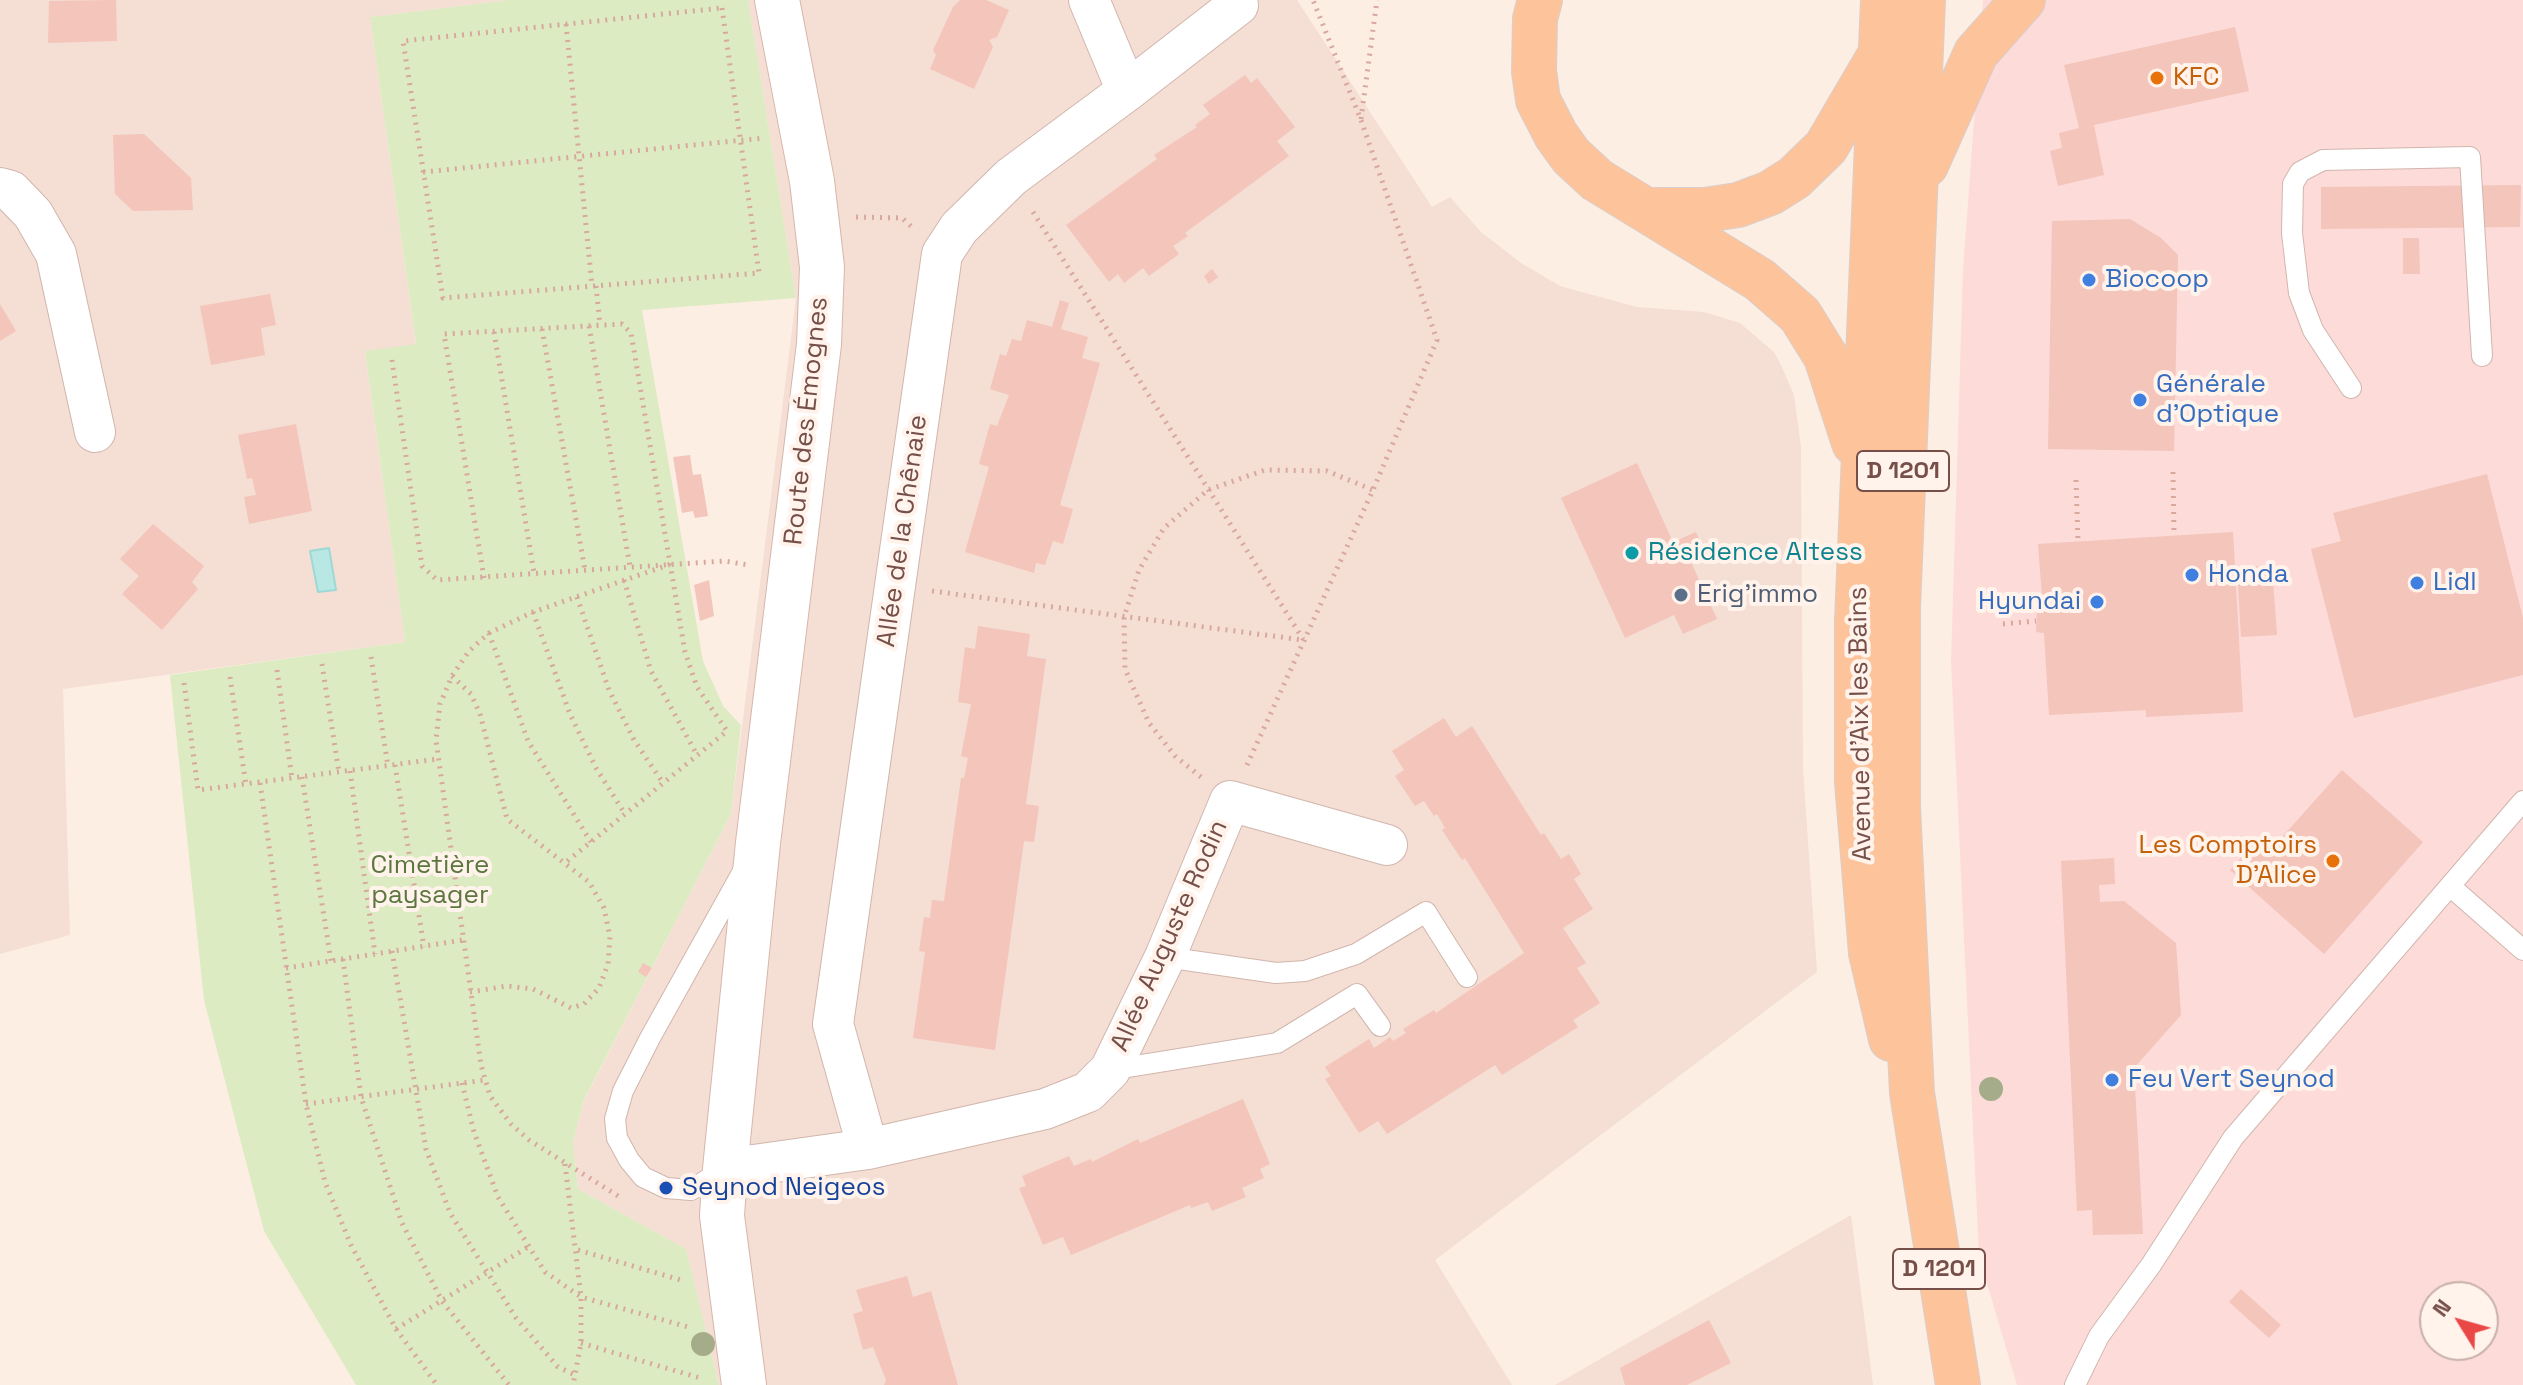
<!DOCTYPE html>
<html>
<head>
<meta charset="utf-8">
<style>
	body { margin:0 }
	#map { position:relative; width:2523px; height:1385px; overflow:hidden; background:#fdeee4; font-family:"Space Grotesk",sans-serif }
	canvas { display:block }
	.north { position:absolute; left:2419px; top:1281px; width:80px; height:80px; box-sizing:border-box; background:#fff3eb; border:2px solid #c8b1aa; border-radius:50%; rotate:307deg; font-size:22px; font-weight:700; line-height:32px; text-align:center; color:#764f49 }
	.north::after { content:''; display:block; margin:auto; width:28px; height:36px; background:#ea4847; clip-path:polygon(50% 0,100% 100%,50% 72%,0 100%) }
</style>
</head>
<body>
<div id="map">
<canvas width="2523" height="1385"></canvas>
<div class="north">N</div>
</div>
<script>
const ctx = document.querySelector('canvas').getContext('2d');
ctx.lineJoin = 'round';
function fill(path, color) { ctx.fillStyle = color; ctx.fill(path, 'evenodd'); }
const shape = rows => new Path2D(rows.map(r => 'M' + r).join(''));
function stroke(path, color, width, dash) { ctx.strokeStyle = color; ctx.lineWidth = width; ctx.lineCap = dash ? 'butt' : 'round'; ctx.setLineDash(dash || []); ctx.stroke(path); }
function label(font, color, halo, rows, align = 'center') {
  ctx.font = font + ' "Space Grotesk",sans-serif'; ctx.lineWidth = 8; ctx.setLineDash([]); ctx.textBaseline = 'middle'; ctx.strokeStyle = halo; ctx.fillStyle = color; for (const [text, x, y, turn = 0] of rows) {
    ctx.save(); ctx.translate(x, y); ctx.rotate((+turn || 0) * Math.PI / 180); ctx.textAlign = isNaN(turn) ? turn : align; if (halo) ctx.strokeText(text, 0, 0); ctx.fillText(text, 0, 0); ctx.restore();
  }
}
const residential = shape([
	[0,0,509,0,370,17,416,345,365,352,405,642,63,689,70,935,0,954],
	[748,0,1297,0,1432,207,1450,197,1481,232,1521,263,1560,286,1637,307,1704,312,1740,323,1774,352,1781,365,1794,395,1801,447,1803,769,1817,972,1435,1260,1512,1385,719,1385,686,1249,578,1189,573,1142,584,1101,731,814,796,298],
	[1851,1215,1873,1385,1555,1385]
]);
const commercial = shape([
	[1983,0,2523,0,2523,1385,2017,1385,1979,1256,1951,662,1963,270],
	[2435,1297,2483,1297,2483,1345,2435,1345]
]);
const green = shape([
	[509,0,748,0,796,298,642,310,703,661,723,706,741,725,731,814,584,1100,573,1142,578,1189,686,1249,719,1385,356,1385,264,1231,204,1000,170,675,405,642,365,351,416,344,370,17]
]);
const water = shape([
	[329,548,336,590,318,592,310,551,329,548]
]);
const building = shape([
	[116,0,117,41,48,43,49,1],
	[960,0,986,0,1009,10,997,37,989,40,993,47,974,89,930,69,936,55,933,50,953,7],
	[2235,27,2249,91,2094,125,2104,175,2058,186,2050,151,2062,148,2059,133,2079,128,2064,65],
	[1245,75,1251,83,1257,78,1295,127,1277,141,1289,156,1185,233,1188,236,1173,246,1179,254,1149,276,1143,268,1124,283,1118,274,1109,282,1066,225,1157,159,1154,155,1197,127,1195,125,1210,114,1203,105],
	[144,134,191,178,193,210,133,211,115,194,113,135],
	[2521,185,2520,227,2321,229,2321,187],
	[2130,219,2161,238,2178,255,2174,451,2048,449,2052,221],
	[2403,238,2419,238,2420,274,2403,274],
	[1212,269,1218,277,1209,284,1204,276],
	[270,294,276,325,261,328,265,355,211,365,200,306],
	[1060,300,1069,303,1061,329,1088,337,1082,358,1100,363,1060,505,1073,509,1063,544,1053,541,1045,565,1036,563,1034,573,965,552,989,467,979,464,990,424,997,426,1009,395,990,389,1000,354,1006,356,1012,339,1021,341,1027,320,1052,327],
	[0,304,16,331,0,341],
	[296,424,312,511,249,524,244,497,256,495,252,478,247,479,238,435],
	[690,455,693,475,701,474,708,516,695,518,693,511,682,513,673,457],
	[1637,463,1673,542,1696,532,1705,553,1690,560,1717,619,1683,634,1674,615,1625,638,1561,498],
	[2487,474,2523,618,2523,675,2354,718,2311,549,2341,541,2333,513],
	[153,524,204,566,192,582,198,589,162,630,122,594,139,576,120,559],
	[2233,532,2243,712,2146,717,2146,710,2049,715,2044,633,2036,632,2037,609,2043,609,2038,544],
	[2272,566,2277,635,2241,637,2237,567],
	[709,580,714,616,700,621,694,585],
	[978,626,1030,634,1027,656,1046,659,1026,804,1039,806,1034,842,1024,841,995,1050,913,1038,925,952,919,951,924,917,930,918,932,900,944,901,961,778,964,778,968,758,961,756,971,704,958,702,965,647,975,649],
	[1444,718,1456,737,1472,726,1541,835,1544,833,1561,859,1569,854,1581,874,1574,879,1593,909,1563,928,1586,963,1577,968,1600,1003,1573,1020,1578,1027,1502,1075,1495,1065,1387,1134,1378,1121,1359,1133,1325,1079,1331,1076,1325,1067,1369,1039,1374,1048,1390,1037,1393,1041,1406,1033,1403,1029,1434,1010,1436,1013,1524,953,1465,858,1462,860,1442,830,1445,828,1437,814,1434,816,1424,801,1415,806,1395,776,1404,770,1392,751],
	[2342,770,2423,842,2324,954,2230,870,2263,833,2276,844],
	[2114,858,2115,884,2099,885,2100,902,2124,901,2176,943,2181,1015,2134,1068,2143,1234,2093,1235,2092,1210,2077,1211,2061,861],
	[643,963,652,968,646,977,638,972],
	[1243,1099,1270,1164,1260,1169,1264,1178,1242,1188,1246,1197,1212,1211,1208,1202,1191,1208,1190,1205,1071,1255,1063,1237,1043,1245,1019,1188,1026,1186,1022,1176,1069,1156,1074,1166,1091,1159,1092,1162,1138,1139,1140,1143],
	[907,1276,913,1297,931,1291,958,1385,884,1385,886,1380,873,1347,863,1350,853,1314,863,1311,856,1290],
	[2241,1289,2281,1325,2269,1338,2229,1302],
	[1709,1320,1731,1363,1687,1385,1625,1385,1620,1368]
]);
const path = shape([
	[722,8,759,273,443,298,403,41,722,8],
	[566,24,592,286],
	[1361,119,1377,0],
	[423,172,764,138],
	[1033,212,1303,639],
	[856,217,902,218,914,229],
	[596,286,600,325],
	[589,326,630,567],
	[542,329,585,570],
	[494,332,534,573],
	[392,360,422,566,437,580,724,561,749,565],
	[2173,472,2174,535],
	[2076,480,2078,541],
	[484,578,444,334,622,324,631,333,685,652,697,687,727,731,565,863],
	[624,580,651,671,697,755],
	[932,591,1303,640],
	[577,597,609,690,634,740,663,783],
	[533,612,570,714,596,768,625,814],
	[2003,624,2036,621],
	[489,633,528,741,591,842],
	[371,657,388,766],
	[322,664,339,773],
	[277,670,292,779],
	[452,676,471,694,480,714,507,819,589,882,604,908,610,937,608,964,599,988,584,1004,571,1008,533,989,507,986,470,992],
	[230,677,246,785],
	[184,683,198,790,438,759],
	[395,765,424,947],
	[1247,765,1373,490,1437,340,1361,120,1313,0],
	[350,771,375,954],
	[302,777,331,961],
	[1201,777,1175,756,1149,723,1125,669,1124,617,1139,570,1164,528,1208,490,1265,470,1327,471,1373,490],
	[260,783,306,1104,325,1182,351,1245,396,1329,437,1385],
	[392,951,426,1149,450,1213,516,1318,558,1367,575,1375],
	[343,959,361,1097,402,1223,442,1301,509,1385],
	[286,968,463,940],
	[462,1083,474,1132,498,1197,545,1272,581,1297,688,1327],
	[306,1104,485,1080],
	[565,1164,581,1297,581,1343,573,1385],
	[618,1196,529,1140,511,1124,490,1096,481,1065,436,740,440,704,452,676,469,651,489,633,533,612,671,564],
	[578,1250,684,1281],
	[396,1329,528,1247],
	[581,1343,700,1378]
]);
const lane = shape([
	[2351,388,2313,330,2299,293,2292,233,2293,184,2300,172,2323,160,2470,157,2482,356],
	[2450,886,2523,950],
	[1165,957,1276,973,1305,971,1356,954,1426,912,1467,977],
	[1110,1070,1277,1043,1357,994,1380,1026],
	[724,1169,691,1190,666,1188,643,1177,629,1160,617,1138,615,1119,623,1091,650,1038,743,871],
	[2075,1385,2099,1336,2151,1265,2233,1138,2523,801]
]);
const street = shape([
	[1127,91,1238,5],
	[0,188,11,191,33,214,56,254,95,432],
	[868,1149,833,1024,942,254,959,228,1011,177,1127,91,1089,0],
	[725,1169,868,1149,1045,1109,1088,1092,1110,1070,1165,957,1230,801,1387,845]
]);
const secondary = shape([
	[744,1385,722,1216,725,1169,758,843,819,344,822,267,812,181,777,0]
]);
const primary = shape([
	[1540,0,1535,19,1534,71,1538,100,1556,135,1571,156,1597,180,1760,280,1800,315,1826,357,1854,443],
	[1883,0,1857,621,1857,782,1871,953,1891,1039],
	[1923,0,1898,608,1898,807,1912,1093,1958,1385],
	[1926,165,1976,53,2023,0],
	[1649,210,1705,210,1738,205,1770,193,1794,178,1826,147,1877,60]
]);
const trees = [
	[1991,1089],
	[703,1344]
];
const markers = [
	[2157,78,8,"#e8710a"],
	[2089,280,8,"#3f7fe0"],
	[2140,400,8,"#3f7fe0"],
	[1632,553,8,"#0f9aa8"],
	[2192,575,8,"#3f7fe0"],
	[2417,583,8,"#3f7fe0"],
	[1681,595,8,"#5c6f8a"],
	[2097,602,8,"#3f7fe0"],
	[2333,861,8,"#e8710a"],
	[2112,1080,8,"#3f7fe0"],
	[666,1188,8,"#1a4fb4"]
];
const shields = [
	[1903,471,92],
	[1939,1269,92]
];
const shieldNames = [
	["D 1201",1903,471],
	["D 1201",1939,1269]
];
const foodNames = [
	["KFC",2173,78],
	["Les Comptoirs",2317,846,"right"],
	["D'Alice",2317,876,"right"]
];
const shopNames = [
	["Biocoop",2105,280],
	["Générale",2156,385],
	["d'Optique",2156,415],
	["Honda",2208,575],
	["Lidl",2433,583],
	["Hyundai",2081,602,"right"],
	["Feu Vert Seynod",2128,1080]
];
const streetNames = [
	["Route des Émognes",807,421,-84],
	["Allée de la Chênaie",903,531,-82],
	["Avenue d'Aix les Bains",1861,724,-91],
	["Allée Auguste Rodin",1170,936,-66]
];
const cultureNames = [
	["Résidence Altess",1648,553]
];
const serviceNames = [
	["Erig'immo",1697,595]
];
const parkNames = [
	["Cimetière",430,866],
	["paysager",430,896]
];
const transitNames = [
	["Seynod Neigeos",682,1188]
];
fill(residential, '#f5ded3');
fill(commercial, '#fddbd8');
fill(green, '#dcebc2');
fill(water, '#b8e7e4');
stroke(water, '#9ed9d5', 2);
fill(building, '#f3c5bb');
stroke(lane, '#d1b6ad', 22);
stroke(street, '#d1b6ad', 42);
stroke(secondary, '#d7b6ac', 46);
stroke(primary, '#d9cecc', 46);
stroke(path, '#d8a89e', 5, [2, 6]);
stroke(lane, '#fff', 20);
stroke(street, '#fff', 40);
stroke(secondary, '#fff', 44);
stroke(primary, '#fdc49b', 44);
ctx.fillStyle = '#a4ac89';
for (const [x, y] of trees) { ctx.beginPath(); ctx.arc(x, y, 12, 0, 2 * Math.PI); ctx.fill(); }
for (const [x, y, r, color] of markers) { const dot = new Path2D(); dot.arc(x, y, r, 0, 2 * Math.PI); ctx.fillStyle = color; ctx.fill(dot); stroke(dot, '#fff3eb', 3); }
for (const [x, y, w] of shields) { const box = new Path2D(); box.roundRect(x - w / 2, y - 20, w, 40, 6); ctx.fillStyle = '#fff3eb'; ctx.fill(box); stroke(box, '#764f49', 2); }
label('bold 24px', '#764f49', null, shieldNames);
label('26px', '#c56008', '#fff3eb', foodNames, 'left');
label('26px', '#366cbe', '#fff3eb', shopNames, 'left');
label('26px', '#764f49', '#fff3eb', streetNames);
label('26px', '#0d838f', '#fff3eb', cultureNames, 'left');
label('26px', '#4e5e75', '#fff3eb', serviceNames, 'left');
label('26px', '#5b763e', '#fff3eb', parkNames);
label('26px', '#164399', '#fff3eb', transitNames, 'left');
</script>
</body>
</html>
